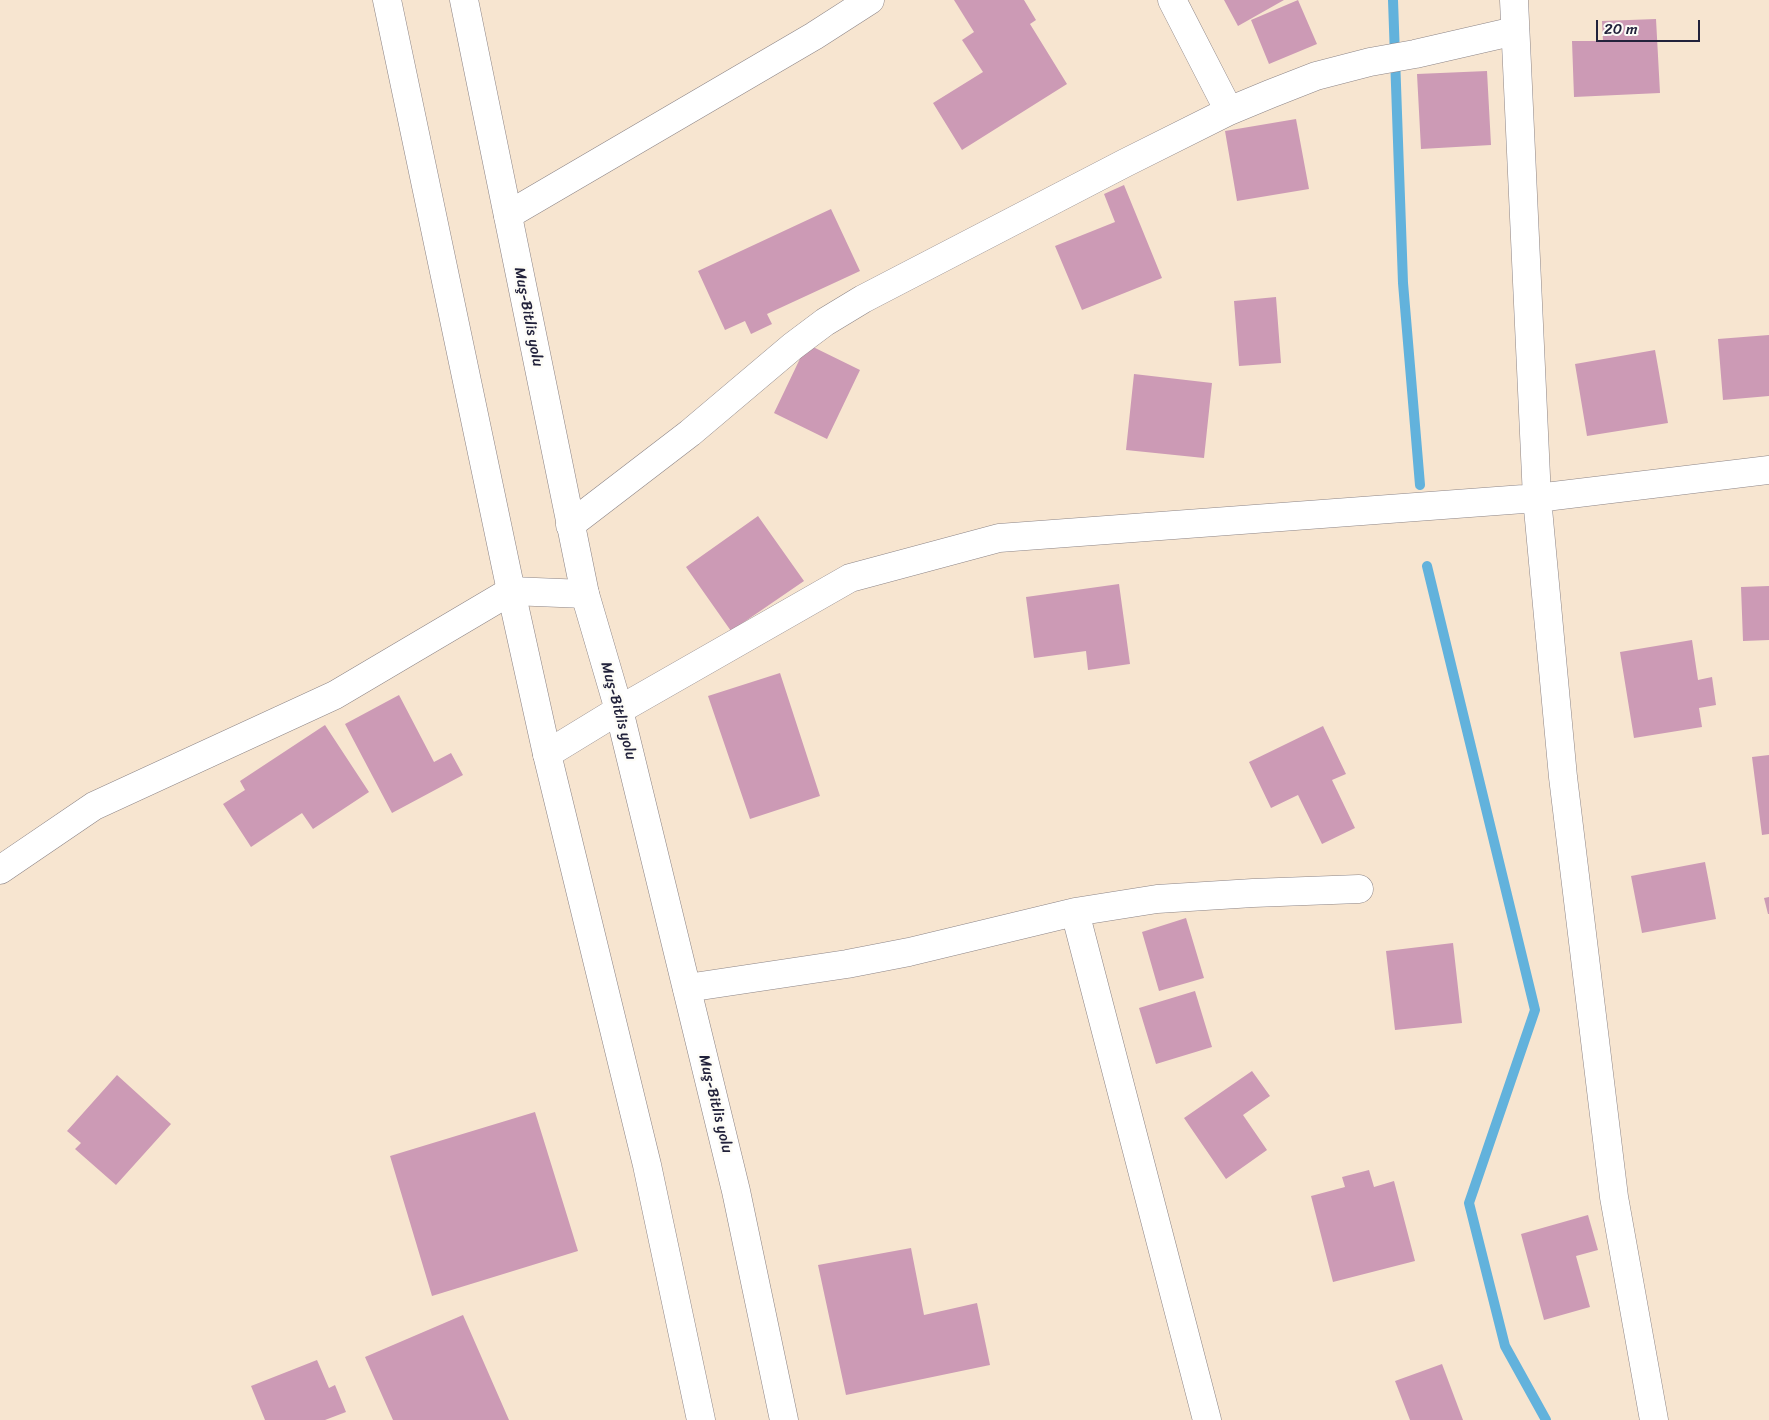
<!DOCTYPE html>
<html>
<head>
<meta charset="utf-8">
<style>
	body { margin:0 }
	#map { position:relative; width:1769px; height:1420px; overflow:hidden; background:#f7e5d0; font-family:Sriracha,sans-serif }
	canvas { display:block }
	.scale { position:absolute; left:1596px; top:20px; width:104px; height:22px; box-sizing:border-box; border:2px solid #22223b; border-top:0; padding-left:6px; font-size:15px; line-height:18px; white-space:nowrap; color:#22223b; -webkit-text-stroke:4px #fdfcf7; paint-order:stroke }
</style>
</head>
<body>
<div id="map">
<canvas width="1769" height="1420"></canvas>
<div class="scale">20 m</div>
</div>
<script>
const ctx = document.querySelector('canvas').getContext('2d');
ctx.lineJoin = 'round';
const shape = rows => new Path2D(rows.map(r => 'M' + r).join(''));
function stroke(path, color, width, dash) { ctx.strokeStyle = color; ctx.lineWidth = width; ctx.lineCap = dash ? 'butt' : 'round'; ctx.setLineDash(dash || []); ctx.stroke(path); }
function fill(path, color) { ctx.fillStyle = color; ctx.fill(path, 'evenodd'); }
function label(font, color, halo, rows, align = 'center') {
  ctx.font = font + ' Sriracha,sans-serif'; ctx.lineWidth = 5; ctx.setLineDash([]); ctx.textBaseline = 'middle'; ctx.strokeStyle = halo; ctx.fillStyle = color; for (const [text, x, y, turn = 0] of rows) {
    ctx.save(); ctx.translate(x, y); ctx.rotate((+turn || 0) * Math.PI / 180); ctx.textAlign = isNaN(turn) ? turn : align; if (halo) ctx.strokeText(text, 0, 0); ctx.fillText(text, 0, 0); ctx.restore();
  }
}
const stream = shape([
	[1393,0,1403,283,1420,485],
	[1427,566,1535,1010,1469,1203,1505,1346,1546,1420]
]);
const building = shape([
	[954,0,1024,0,1036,20,1030,24,1067,84,962,150,933,103,983,72,962,40,974,32],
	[1224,0,1284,0,1238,26],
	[1298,0,1317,44,1269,64,1251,20],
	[1656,19,1660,93,1574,97,1572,41,1603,41,1602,21],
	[1487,71,1491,145,1421,149,1417,74],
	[1296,119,1309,189,1237,201,1225,131],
	[1124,185,1162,278,1082,310,1055,246,1115,222,1104,194],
	[831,209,860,271,767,314,772,324,751,334,745,321,725,330,698,271],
	[1276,297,1281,363,1239,366,1234,301],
	[1769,335,1769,396,1723,400,1718,339],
	[807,344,860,370,827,439,774,413],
	[1655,350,1668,423,1587,436,1575,364],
	[1134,374,1212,383,1204,458,1126,450],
	[758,516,804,581,731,631,686,567],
	[1119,584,1130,664,1088,670,1086,651,1034,658,1026,597],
	[1769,586,1769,640,1743,641,1741,587],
	[1692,640,1698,680,1712,677,1716,705,1699,708,1702,727,1634,738,1620,652],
	[780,673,820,796,750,819,708,696],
	[399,695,434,762,451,753,463,775,392,813,345,724],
	[325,725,369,792,313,829,302,813,251,847,223,804,245,790,240,781],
	[1323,726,1346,774,1332,780,1355,828,1322,844,1298,795,1271,808,1249,762],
	[1769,755,1769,834,1762,835,1752,757],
	[1705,862,1716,919,1642,933,1631,876],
	[1769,897,1769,914,1768,914,1764,898],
	[1186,918,1204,978,1159,991,1142,932],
	[1453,943,1462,1023,1395,1030,1386,951],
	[1195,991,1212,1047,1156,1064,1139,1008],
	[1252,1071,1270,1096,1243,1115,1267,1150,1226,1179,1184,1118],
	[117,1075,171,1124,116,1185,75,1149,81,1143,67,1131],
	[535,1112,578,1251,432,1296,390,1156],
	[1369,1170,1374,1187,1394,1181,1415,1261,1333,1282,1311,1196,1345,1187,1342,1177],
	[1588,1215,1598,1250,1576,1256,1590,1307,1544,1320,1521,1234],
	[911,1248,924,1315,977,1303,990,1365,846,1395,818,1265],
	[463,1315,509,1420,393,1420,365,1357],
	[317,1360,329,1388,335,1385,346,1412,325,1420,265,1420,251,1386],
	[1442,1364,1463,1420,1410,1420,1395,1381]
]);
const street = shape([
	[1172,0,1229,111],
	[508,215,814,36,870,0],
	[570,525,690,433,793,346,825,322,863,299,1125,163,1229,111,1270,94,1316,76,1370,62,1415,54,1515,31],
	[1075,912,1207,1420],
	[687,988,847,964,909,952,1075,912,1157,899,1253,893,1359,889]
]);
const secondary = shape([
	[1514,0,1537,498,1563,777,1614,1197,1654,1420],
	[547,754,619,710,850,578,999,538,1537,498,1769,470],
	[0,870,94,806,335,695,511,591,585,594]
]);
const highway = shape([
	[387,0,511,591,547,754,647,1165,701,1420],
	[464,0,585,594,619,710,736,1191,784,1420]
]);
const streetNames = [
	["Muş-Bitlis yolu",528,317,79],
	["Muş-Bitlis yolu",618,711,75],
	["Muş-Bitlis yolu",715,1104,76]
];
stroke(stream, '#62b2dc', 10);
fill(building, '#cc9ab5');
stroke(street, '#8c8486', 29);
stroke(secondary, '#8c8486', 29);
stroke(highway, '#8c8486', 29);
stroke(street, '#fff', 28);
stroke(secondary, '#fff', 28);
stroke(highway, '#fff', 28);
label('15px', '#22223b', '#fdfcf7', streetNames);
</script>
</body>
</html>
